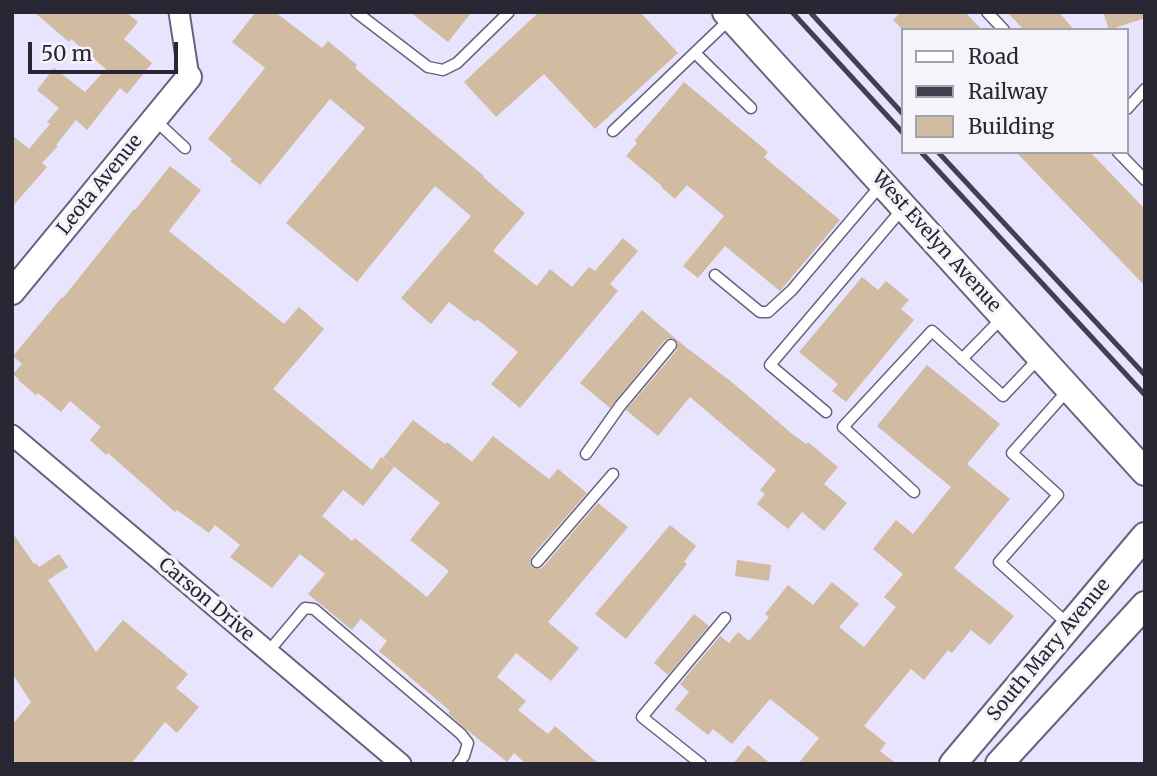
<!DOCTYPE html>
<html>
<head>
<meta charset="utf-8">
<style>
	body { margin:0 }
	#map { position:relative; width:1157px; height:776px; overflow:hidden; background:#e8e4fe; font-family:Merriweather,serif }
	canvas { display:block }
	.frame { position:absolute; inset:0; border:14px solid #292733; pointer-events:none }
	.legend { position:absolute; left:901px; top:28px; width:228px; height:126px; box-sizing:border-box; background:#f5f4fb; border:2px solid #a3a2ab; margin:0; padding:9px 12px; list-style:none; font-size:21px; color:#292733 }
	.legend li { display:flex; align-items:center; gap:14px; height:35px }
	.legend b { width:35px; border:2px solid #a3a2ab }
	.scale { position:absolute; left:28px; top:42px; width:150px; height:32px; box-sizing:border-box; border:4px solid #292733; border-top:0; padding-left:9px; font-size:21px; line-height:24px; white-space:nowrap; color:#292733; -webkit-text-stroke:5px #f5f4fb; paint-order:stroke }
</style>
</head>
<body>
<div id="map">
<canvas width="1157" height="776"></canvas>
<div class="frame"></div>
<ul class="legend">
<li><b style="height:9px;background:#fff"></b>Road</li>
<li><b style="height:9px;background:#42404e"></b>Railway</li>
<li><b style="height:19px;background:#d1bba1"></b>Building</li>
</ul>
<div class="scale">50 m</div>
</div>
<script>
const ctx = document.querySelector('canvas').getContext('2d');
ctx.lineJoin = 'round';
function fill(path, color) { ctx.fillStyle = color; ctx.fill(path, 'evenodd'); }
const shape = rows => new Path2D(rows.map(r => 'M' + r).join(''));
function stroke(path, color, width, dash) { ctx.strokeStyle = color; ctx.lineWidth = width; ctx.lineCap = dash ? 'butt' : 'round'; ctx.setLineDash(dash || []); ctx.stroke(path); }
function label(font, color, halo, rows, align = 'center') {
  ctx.font = font + ' Merriweather,serif'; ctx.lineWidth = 7; ctx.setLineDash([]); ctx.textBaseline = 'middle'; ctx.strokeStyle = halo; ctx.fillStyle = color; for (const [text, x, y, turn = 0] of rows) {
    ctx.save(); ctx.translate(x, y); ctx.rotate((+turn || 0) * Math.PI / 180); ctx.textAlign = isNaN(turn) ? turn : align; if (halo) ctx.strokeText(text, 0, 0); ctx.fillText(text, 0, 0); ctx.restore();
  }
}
const building = shape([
	[34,12,126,12,138,22,124,39,152,63,127,94,120,88,87,130,76,120,56,145,58,146,42,163,47,167,12,207,12,135,29,149,50,124,47,122,59,108,37,90,54,68,85,92,106,69,71,39,69,42],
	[256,12,275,12,322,48,328,41,357,65,355,68,484,176,483,177,525,213,493,251,537,286,550,269,572,287,589,267,595,271,623,238,638,251,610,284,618,291,520,408,491,384,518,352,477,319,475,322,449,302,431,324,401,298,471,216,435,186,357,282,286,223,365,128,330,99,260,185,230,161,232,159,208,139,265,68,232,42],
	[410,12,472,12,448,42],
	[539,12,640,12,678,53,595,129,544,74,496,117,464,82],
	[901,12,965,12,982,30,903,30,893,20],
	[1007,12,1059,12,1074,30,1024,30],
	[1103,12,1145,12,1145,18,1109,30],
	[684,82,768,152,764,157,840,220,780,291,725,246,698,278,683,266,724,216,687,185,675,199,661,187,662,186,626,156,637,143,635,140],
	[1016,152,1090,152,1145,209,1145,286],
	[170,166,201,190,169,231,284,324,299,307,324,329,273,389,372,470,381,457,394,467,363,506,343,490,322,516,352,541,355,538,427,597,449,571,410,540,440,503,383,458,413,420,445,444,447,442,472,462,493,436,549,479,558,469,587,493,531,557,530,564,533,568,539,569,543,567,598,503,628,527,548,622,579,648,551,681,516,653,497,677,526,701,518,710,548,734,555,726,599,764,526,764,514,753,507,762,467,730,448,713,450,711,379,651,387,641,361,619,352,630,308,594,325,574,300,554,272,588,230,557,240,545,215,525,209,533,177,510,175,512,108,453,106,455,90,440,101,427,70,401,61,412,38,393,36,395,18,380,19,379,13,374,22,364,13,356,62,297,63,298,134,209,135,210],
	[862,277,878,290,886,281,909,300,901,309,914,320,846,402,832,391,838,384,799,352],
	[642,310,683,345,733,383,791,433,806,444,808,442,838,467,824,484,847,503,824,531,802,512,788,529,757,504,765,494,760,490,776,470,690,397,658,436,626,410,677,350,678,343,675,339,669,338,665,340,610,408,580,383],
	[927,365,1000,424,967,464,1010,499,954,568,1014,616,990,645,971,630,952,653,948,650,924,680,911,669,864,726,886,743,880,751,897,764,798,764,819,738,770,699,732,744,713,729,708,735,675,709,689,692,680,684,720,636,729,643,738,632,749,641,769,617,765,614,788,585,813,605,832,582,859,604,839,627,864,647,896,607,884,597,903,574,873,549,896,520,913,534,951,487,877,426],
	[670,525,696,546,684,562,687,564,626,639,595,614],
	[12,532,34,564,36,563,39,567,59,554,68,567,48,580,96,652,123,620,188,674,176,688,199,707,177,733,165,722,131,764,18,764,12,759,12,725,31,702,12,673],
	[737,560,771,565,769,581,735,576],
	[694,614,709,626,668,675,654,663],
	[748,745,771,764,733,764]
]);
const service = shape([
	[356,12,428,67,443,70,457,63,509,12],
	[987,12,1004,30],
	[695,53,751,108],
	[1127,109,1145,89],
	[155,120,185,148],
	[613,131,731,18],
	[1118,152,1145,180],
	[715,275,760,312,768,312,792,290,880,186],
	[962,359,1003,317],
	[1068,390,1012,453,1058,495,999,562,1069,625],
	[826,412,770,365,904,207],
	[586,454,620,406,671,345],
	[914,492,843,427,932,331,1003,396,1040,357],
	[537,562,613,474],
	[268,652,305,608,314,609,461,734,468,743,464,756,458,764],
	[701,764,642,717,725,618]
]);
const minor = shape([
	[179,12,189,77],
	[12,435,401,764]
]);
const tertiary = shape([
	[12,292,189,77]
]);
const secondary = shape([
	[726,12,1145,472],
	[953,764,1145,536],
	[999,764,1145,605]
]);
const rail = shape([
	[792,12,903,133],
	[810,12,903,114],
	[921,152,1145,395],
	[938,152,1145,375]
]);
const streetNames = [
	["Leota Avenue",100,185,-51],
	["West Evelyn Avenue",936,242,48],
	["Carson Drive",206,600,40],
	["South Mary Avenue",1049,650,-50]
];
fill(building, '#d1bba1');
stroke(service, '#67627d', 13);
stroke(minor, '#67627d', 23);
stroke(tertiary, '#67627d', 28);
stroke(secondary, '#67627d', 30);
stroke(service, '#fff', 10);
stroke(minor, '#fff', 19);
stroke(tertiary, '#fff', 24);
stroke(secondary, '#fff', 26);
stroke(rail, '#42404e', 5);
label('19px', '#292733', '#f5f4fb', streetNames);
</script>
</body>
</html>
